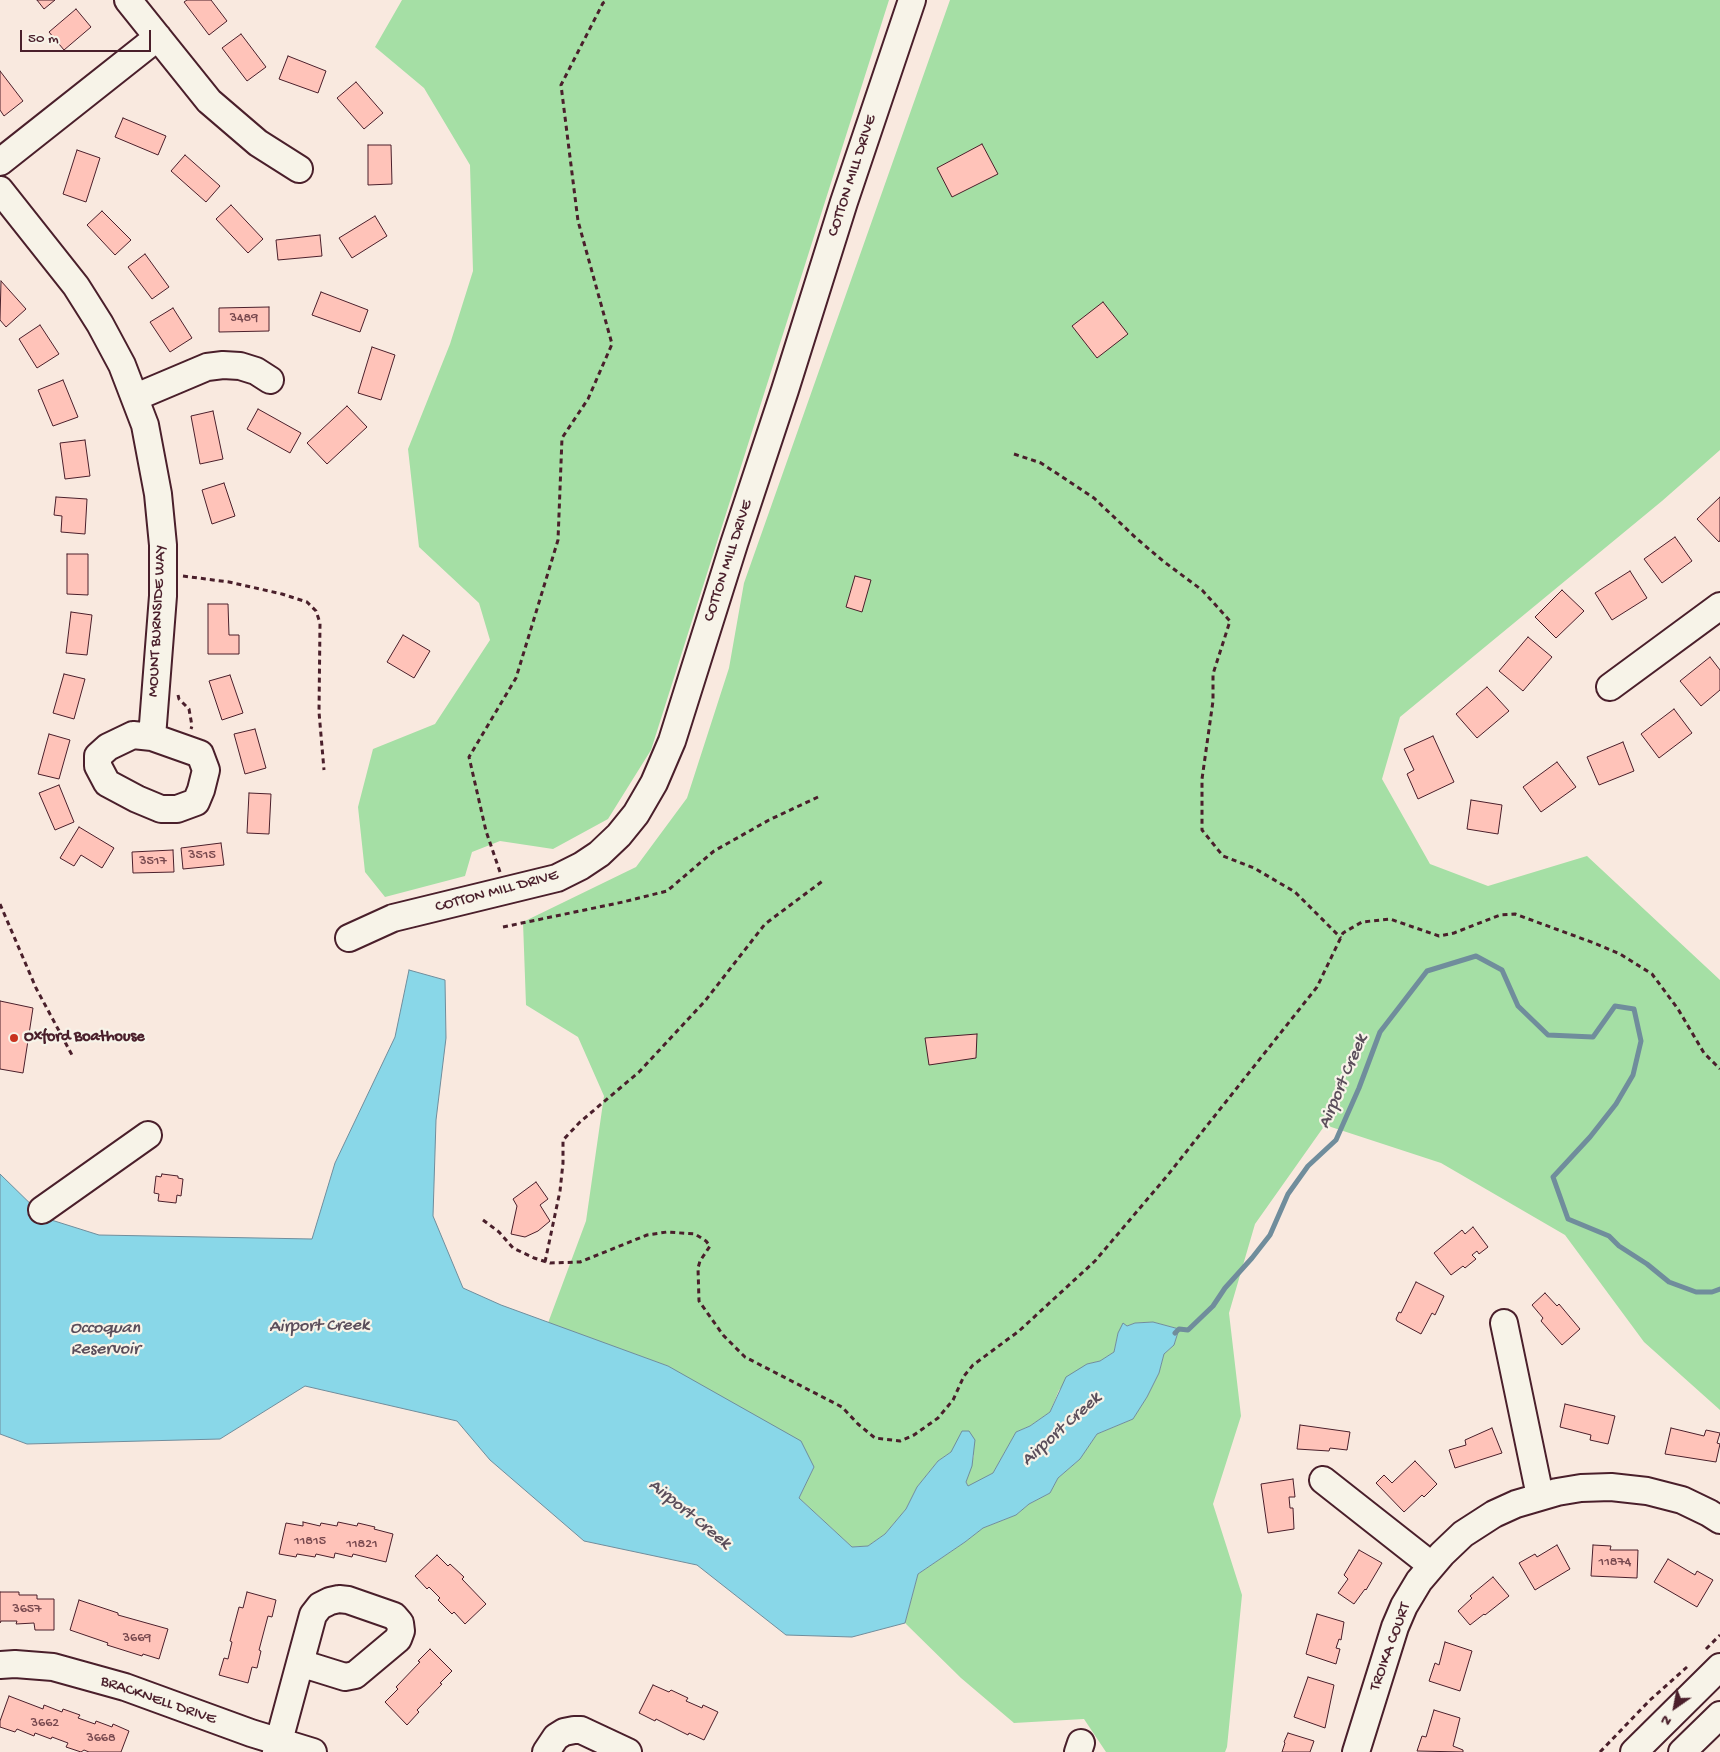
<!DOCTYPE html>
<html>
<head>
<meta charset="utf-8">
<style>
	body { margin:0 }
	#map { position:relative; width:1720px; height:1752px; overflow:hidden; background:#f9e9df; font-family:"Gochi Hand",sans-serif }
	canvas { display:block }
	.north { position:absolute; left:1650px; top:1682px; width:50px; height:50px; -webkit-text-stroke:4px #f7f3e8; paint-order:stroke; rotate:213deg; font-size:14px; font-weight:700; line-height:20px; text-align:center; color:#4a1f2b }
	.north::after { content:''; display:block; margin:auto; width:18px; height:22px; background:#4a1f2b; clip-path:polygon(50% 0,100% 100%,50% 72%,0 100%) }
	.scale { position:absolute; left:20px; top:30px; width:131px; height:22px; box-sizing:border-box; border:2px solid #4a1f2b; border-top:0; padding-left:6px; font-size:15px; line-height:18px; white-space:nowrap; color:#4a1f2b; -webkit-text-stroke:4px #f7f3e8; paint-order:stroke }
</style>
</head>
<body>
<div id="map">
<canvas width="1720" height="1752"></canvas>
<div class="north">N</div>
<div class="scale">50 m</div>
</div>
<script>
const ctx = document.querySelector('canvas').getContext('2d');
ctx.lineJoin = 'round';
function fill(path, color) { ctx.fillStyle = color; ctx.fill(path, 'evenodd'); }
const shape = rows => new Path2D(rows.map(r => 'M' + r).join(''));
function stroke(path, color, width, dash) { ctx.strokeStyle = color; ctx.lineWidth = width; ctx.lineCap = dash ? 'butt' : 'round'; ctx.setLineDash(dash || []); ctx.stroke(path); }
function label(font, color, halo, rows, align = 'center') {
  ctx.font = font + ' "Gochi Hand",sans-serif'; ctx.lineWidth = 4.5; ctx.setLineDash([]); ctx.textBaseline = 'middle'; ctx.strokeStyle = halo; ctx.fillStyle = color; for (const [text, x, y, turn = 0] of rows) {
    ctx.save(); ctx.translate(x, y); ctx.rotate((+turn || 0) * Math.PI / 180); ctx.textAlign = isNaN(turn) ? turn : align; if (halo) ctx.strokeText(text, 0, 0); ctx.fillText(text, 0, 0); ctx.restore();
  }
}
const green = shape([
	[402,0,889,0,651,750,608,819,553,849,500,841,472,852,465,876,385,897,365,872,358,807,373,749,435,724,490,640,479,603,419,547,408,449,450,344,473,271,470,165,424,88,375,47],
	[950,0,1720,0,1720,450,1662,501,1400,717,1382,779,1430,864,1488,886,1587,856,1720,980,1720,1410,1644,1342,1565,1235,1441,1163,1325,1125,1255,1224,1229,1313,1241,1416,1213,1504,1242,1595,1227,1747,1225,1752,1106,1752,1084,1719,1014,1723,961,1678,905,1623,918,1574,965,1542,983,1528,1016,1515,1029,1504,1050,1493,1058,1478,1080,1459,1097,1434,1133,1419,1147,1397,1159,1373,1164,1354,1174,1345,1179,1329,1153,1322,1135,1323,1127,1326,1118,1333,1114,1352,1100,1361,1087,1364,1059,1390,1050,1412,1030,1426,1016,1432,993,1473,969,1487,966,1482,974,1455,951,1452,938,1461,917,1487,906,1509,885,1534,868,1546,852,1547,799,1498,814,1467,668,1366,548,1323,586,1221,604,1096,578,1037,526,1005,523,922,636,867,687,798,729,668,744,583]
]);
const water = shape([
	[409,970,445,980,446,1038,436,1120,433,1216,463,1288,501,1305,668,1366,801,1441,814,1467,799,1498,852,1547,868,1546,885,1534,906,1509,917,1487,938,1461,951,1452,962,1431,969,1431,975,1440,972,1466,966,1482,968,1486,993,1473,1016,1432,1030,1426,1050,1412,1066,1377,1087,1364,1100,1361,1114,1352,1118,1333,1123,1323,1127,1326,1135,1323,1153,1322,1179,1329,1174,1345,1164,1354,1159,1373,1147,1397,1133,1419,1097,1434,1080,1459,1058,1478,1050,1493,1029,1504,1016,1515,983,1528,965,1542,918,1574,905,1623,852,1637,786,1635,697,1565,584,1541,490,1460,457,1421,305,1386,220,1439,27,1444,0,1434,0,1174,45,1218,99,1235,312,1239,335,1163,395,1037,409,970]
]);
const stream = shape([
	[1175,1333,1179,1329,1188,1330,1213,1306,1225,1288,1252,1258,1270,1235,1288,1194,1308,1166,1336,1140,1359,1088,1380,1032,1427,971,1476,956,1502,970,1518,1006,1548,1035,1593,1037,1615,1006,1634,1009,1641,1041,1633,1075,1616,1104,1590,1137,1553,1177,1568,1219,1609,1236,1619,1246,1647,1264,1669,1282,1696,1292,1712,1292,1720,1289]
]);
const building = shape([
	[37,0,55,0,44,9,37,0],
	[187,0,211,0,227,21,209,35,184,2,187,0],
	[76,9,91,27,64,50,49,32,76,9],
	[241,34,266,67,247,81,222,48,241,34],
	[288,56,326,71,318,93,279,79,288,56],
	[0,71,23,101,4,116,0,110,0,71],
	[356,82,383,113,364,129,337,98,356,82],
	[123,118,166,136,158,155,115,137,123,118],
	[982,144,998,174,952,197,937,168,982,144],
	[368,145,391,145,392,184,368,185,368,145],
	[77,150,100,158,86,202,63,194,77,150],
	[185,155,220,186,206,202,171,171,185,155],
	[231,205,263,239,248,253,216,219,231,205],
	[102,211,131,240,115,255,87,225,102,211],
	[375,216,387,236,352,258,339,238,375,216],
	[320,235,322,256,278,260,276,240,320,235],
	[145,254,169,287,152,299,128,267,145,254],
	[1,281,26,309,6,327,0,320,1,281],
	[321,292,368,310,360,332,312,315,321,292],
	[1103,302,1128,334,1097,358,1072,326,1103,302],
	[269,307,269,331,219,332,219,308,269,307],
	[173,308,192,338,170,352,150,322,173,308],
	[40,325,59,354,37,368,19,339,40,325],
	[372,347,395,355,381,400,358,393,372,347],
	[63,380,78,417,53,426,38,390,63,380],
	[347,406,367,427,327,464,307,443,347,406],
	[258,409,301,433,290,453,247,429,258,409],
	[213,411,223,459,200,464,191,416,213,411],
	[85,440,90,476,65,479,60,443,85,440],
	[224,483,235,516,212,524,202,490,224,483],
	[56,497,87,499,85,534,61,532,62,516,54,515,56,497],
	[1720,497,1720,540,1719,542,1697,519,1720,497],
	[1675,537,1692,561,1662,583,1644,559,1675,537],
	[67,554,88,554,88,595,67,594,67,554],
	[1630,571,1647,598,1612,620,1595,593,1630,571],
	[855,576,871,580,862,612,846,607,855,576],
	[1562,590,1584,611,1556,638,1535,617,1562,590],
	[208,604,228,604,229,635,239,635,239,654,208,654,208,604],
	[71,612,92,615,87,655,66,653,71,612],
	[403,635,430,651,414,678,387,662,403,635],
	[1528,637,1552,657,1523,691,1499,671,1528,637],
	[1710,657,1720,670,1720,690,1701,706,1680,681,1710,657],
	[64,674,85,679,74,719,53,713,64,674],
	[230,675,243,713,222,720,209,681,230,675],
	[1487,687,1509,711,1477,738,1456,714,1487,687],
	[1674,709,1692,733,1659,758,1641,734,1674,709],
	[255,729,266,768,245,774,234,734,255,729],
	[49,734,70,740,59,779,38,774,49,734],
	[1433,736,1454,782,1418,799,1407,774,1414,770,1404,749,1433,736],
	[1623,742,1634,771,1599,785,1587,757,1623,742],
	[1557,762,1576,787,1541,812,1523,787,1557,762],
	[59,785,74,822,55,830,39,793,59,785],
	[249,793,271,794,269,834,247,833,249,793],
	[1471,800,1502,805,1498,834,1467,829,1471,800],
	[79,827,114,848,102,868,81,855,74,866,60,858,79,827],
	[221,843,224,865,183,869,181,848,221,843],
	[173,850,174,872,133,873,132,852,173,850],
	[0,1001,33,1008,23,1073,0,1069,0,1001],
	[977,1034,976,1058,929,1065,925,1038,977,1034],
	[162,1174,178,1176,178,1178,183,1179,181,1196,177,1195,176,1203,158,1201,159,1194,154,1193,156,1176,161,1177,162,1174],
	[536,1182,548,1199,540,1205,550,1221,538,1231,525,1237,511,1234,517,1206,513,1199,536,1182],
	[1473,1227,1488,1247,1479,1254,1477,1251,1472,1255,1476,1259,1465,1268,1463,1266,1451,1275,1434,1253,1462,1230,1465,1234,1473,1227],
	[1416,1282,1444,1296,1435,1315,1432,1313,1421,1334,1397,1321,1396,1319,1399,1312,1401,1313,1416,1282],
	[1545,1293,1557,1306,1559,1304,1580,1329,1562,1345,1541,1321,1543,1318,1532,1305,1545,1293],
	[1565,1404,1615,1416,1608,1444,1590,1440,1591,1435,1560,1427,1565,1404],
	[1300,1425,1350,1432,1347,1450,1330,1448,1329,1451,1297,1449,1300,1425],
	[1492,1428,1502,1453,1455,1468,1449,1450,1466,1445,1465,1440,1492,1428],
	[1671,1428,1704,1436,1706,1430,1720,1433,1717,1443,1720,1444,1716,1462,1665,1454,1671,1428],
	[1415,1461,1437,1484,1424,1497,1422,1495,1404,1512,1376,1483,1384,1475,1392,1483,1415,1461],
	[1293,1479,1295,1497,1289,1497,1290,1508,1293,1508,1294,1529,1268,1533,1261,1484,1293,1479],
	[303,1522,320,1526,321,1523,337,1526,338,1522,357,1526,358,1523,375,1527,374,1529,393,1534,386,1562,353,1554,352,1557,335,1553,334,1558,316,1554,315,1557,297,1554,296,1557,279,1554,286,1523,303,1526,303,1522],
	[1557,1545,1570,1569,1535,1590,1519,1563,1535,1554,1537,1557,1557,1545],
	[1593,1545,1611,1546,1610,1550,1638,1550,1637,1578,1591,1576,1593,1545],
	[1359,1550,1382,1563,1366,1590,1365,1589,1354,1604,1338,1593,1348,1579,1344,1575,1359,1550],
	[437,1555,448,1566,450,1564,464,1577,462,1579,486,1604,465,1624,454,1612,452,1614,438,1600,440,1598,429,1587,427,1589,415,1576,437,1555],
	[1668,1559,1695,1575,1697,1571,1713,1580,1697,1607,1654,1582,1668,1559],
	[1493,1577,1509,1596,1485,1615,1484,1614,1470,1625,1458,1611,1472,1598,1470,1596,1493,1577],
	[0,1592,19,1592,19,1595,37,1595,37,1599,54,1599,54,1630,35,1630,34,1623,16,1624,17,1621,1,1621,0,1623,0,1592],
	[247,1592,276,1600,272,1617,268,1616,259,1650,261,1651,257,1668,252,1667,248,1683,219,1675,224,1658,228,1659,232,1642,230,1641,239,1607,243,1608,247,1592],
	[79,1600,118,1613,118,1615,168,1629,159,1659,143,1654,142,1656,107,1645,108,1643,70,1630,79,1600],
	[1317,1614,1344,1622,1341,1640,1339,1639,1336,1648,1340,1649,1336,1664,1306,1654,1317,1614],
	[1445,1642,1472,1651,1460,1691,1429,1681,1435,1663,1439,1665,1445,1642],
	[430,1649,452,1671,440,1683,442,1684,417,1710,419,1712,407,1725,385,1702,398,1689,396,1687,420,1662,418,1661,430,1649],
	[1308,1677,1334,1685,1325,1728,1294,1717,1308,1677],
	[653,1685,669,1692,671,1690,688,1698,686,1701,702,1708,703,1705,718,1712,704,1740,689,1733,688,1735,656,1719,655,1721,639,1713,653,1685],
	[9,1696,43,1709,44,1705,62,1712,63,1709,80,1715,78,1718,95,1724,96,1721,112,1727,113,1724,129,1731,121,1752,89,1752,84,1750,81,1752,66,1747,68,1743,52,1737,51,1739,35,1733,34,1736,17,1729,15,1732,0,1727,0,1721,9,1696],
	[1434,1710,1460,1718,1453,1746,1463,1750,1463,1752,1417,1751,1422,1736,1426,1737,1434,1710],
	[1288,1733,1314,1741,1310,1752,1282,1752,1285,1743,1284,1742,1288,1733]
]);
const path = shape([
	[1014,454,1041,463,1094,498,1136,538,1163,561,1202,590,1230,621,1213,674,1213,701,1202,779,1202,830,1223,856,1254,868,1295,892,1341,938],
	[183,576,229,582,282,594,307,602,316,611,320,623,319,712,324,770],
	[178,695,179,699,189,709,192,726,191,729],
	[500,872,486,831,469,757,516,678,558,540,562,438,588,399,612,344,578,221,561,85,603,3,608,0],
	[0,904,36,988,72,1055],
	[503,927,623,902,667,891,714,851,769,820,818,797],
	[483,1220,499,1232,513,1248,534,1258,550,1263,580,1262,647,1235,667,1232,695,1234,706,1241,710,1246,700,1261,698,1268,699,1301,723,1335,745,1357,842,1407,858,1424,875,1438,900,1441,914,1435,938,1418,953,1400,964,1376,973,1365,1019,1331,1095,1261,1167,1176,1317,987,1343,933,1362,922,1390,919,1439,936,1454,933,1500,915,1515,914,1594,943,1620,954,1652,974,1678,1009,1704,1053,1720,1069],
	[545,1262,560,1191,563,1163,563,1140,580,1122,639,1072,705,1001,765,924,824,880],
	[1706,1649,1720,1635],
	[1600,1752,1650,1700,1687,1667]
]);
const minor = shape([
	[128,0,209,101,258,143,299,169],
	[0,162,158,37],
	[0,190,76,286,100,324,122,365,145,425,158,494,163,545,163,596,152,737],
	[136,397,207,367,223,365,240,366,256,371,270,380],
	[1610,687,1720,606],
	[133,735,152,737,200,754,206,770,201,790,196,802,177,809,161,809,137,799,107,783,98,766,98,756,108,747,133,735],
	[349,938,393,918,557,878,581,866,599,854,619,835,636,814,654,783,672,741,734,544,785,390,844,202,912,0],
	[42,1210,148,1135],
	[1504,1323,1540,1496],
	[1323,1480,1431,1565],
	[339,1599,348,1600,394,1616,400,1623,401,1631,398,1639,355,1675,345,1677,300,1663,313,1615,320,1606,330,1601,339,1599],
	[0,1665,15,1664,53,1667,125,1687,251,1733,313,1752],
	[276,1752,300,1663],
	[546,1752,556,1737,564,1732,574,1730,581,1730,628,1752],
	[1078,1752,1081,1743],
	[1356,1752,1395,1627,1404,1606,1419,1581,1442,1554,1463,1534,1494,1514,1516,1504,1557,1492,1581,1488,1611,1487,1647,1491,1682,1500,1709,1513,1720,1520],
	[1634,1752,1720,1667],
	[1682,1752,1720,1715]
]);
const markers = [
	[14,1038,5,"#c8321e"]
];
const numberNames = [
	["3489",244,319],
	["3515",202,856],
	["3517",153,862],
	["11815",310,1542],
	["11821",362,1545],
	["11874",1615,1563],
	["3657",27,1610],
	["3669",137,1639],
	["3662",45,1724],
	["3668",101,1739]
];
const streetNames = [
	["COTTON MILL DRIVE",853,176,-72],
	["COTTON MILL DRIVE",729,561,-72],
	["MOUNT BURNSIDE WAY",158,621,-87],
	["COTTON MILL DRIVE",497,892,-15],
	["TROIKA COURT",1391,1647,-70],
	["BRACKNELL DRIVE",158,1701,19]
];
const poiNames = [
	["Oxford Boathouse",24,1038]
];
const waterNames = [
	["Airport Creek",1344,1082,-67],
	["Airport Creek",319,1327,-1],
	["Occoquan",105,1329],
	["Reservoir",105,1350],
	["Airport Creek",1062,1430,-42],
	["Airport Creek",689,1515,39]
];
fill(green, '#a5dfa5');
fill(water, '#89d7e8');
stroke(water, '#708d9c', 1);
stroke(stream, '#708d9c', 5);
fill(building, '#ffc3b9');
stroke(building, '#4a1f2b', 1);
stroke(minor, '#4a1f2b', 30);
stroke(path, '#4a1f2b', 3, [5, 4]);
stroke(minor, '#f7f3e8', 26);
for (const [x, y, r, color] of markers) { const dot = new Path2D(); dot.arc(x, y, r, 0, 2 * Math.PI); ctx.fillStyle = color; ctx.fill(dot); stroke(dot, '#f7f3e8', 2); }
label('14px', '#77484e', null, numberNames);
label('16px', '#4a1f2b', '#f7f3e8', streetNames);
label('bold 16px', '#4a1f2b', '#f7f3e8', poiNames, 'left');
label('italic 18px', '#5a4d5a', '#f7f3e8', waterNames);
</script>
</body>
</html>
